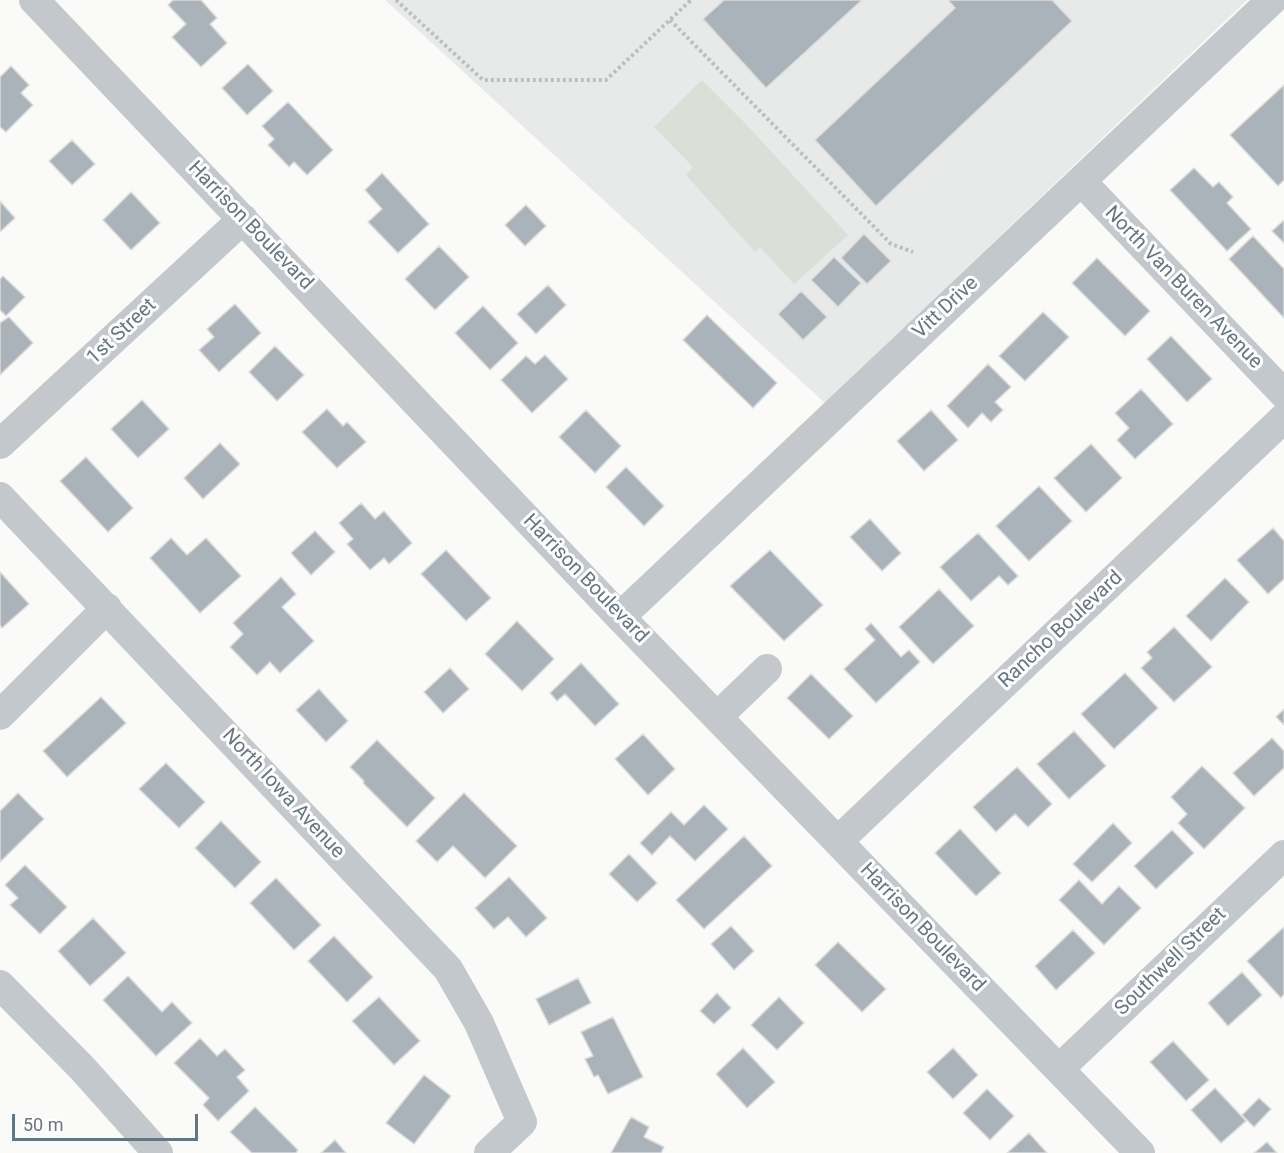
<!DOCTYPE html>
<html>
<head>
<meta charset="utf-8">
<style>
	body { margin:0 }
	#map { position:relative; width:1284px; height:1153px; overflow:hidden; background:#fafaf8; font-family:Roboto,sans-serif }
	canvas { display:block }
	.scale { position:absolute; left:12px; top:1114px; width:186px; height:27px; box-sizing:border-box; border:3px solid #657683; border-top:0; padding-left:8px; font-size:18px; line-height:21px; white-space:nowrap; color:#657683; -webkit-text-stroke:4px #fff; paint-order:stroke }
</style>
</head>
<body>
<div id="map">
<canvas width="1284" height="1153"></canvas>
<div class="scale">50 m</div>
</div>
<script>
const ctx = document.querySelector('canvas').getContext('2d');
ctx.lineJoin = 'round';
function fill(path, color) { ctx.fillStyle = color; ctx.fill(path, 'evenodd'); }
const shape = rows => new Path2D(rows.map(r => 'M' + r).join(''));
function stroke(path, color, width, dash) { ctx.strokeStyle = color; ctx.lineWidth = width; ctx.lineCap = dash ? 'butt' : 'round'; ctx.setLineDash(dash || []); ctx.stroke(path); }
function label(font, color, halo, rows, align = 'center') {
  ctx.font = font + ' Roboto,sans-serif'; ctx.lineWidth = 6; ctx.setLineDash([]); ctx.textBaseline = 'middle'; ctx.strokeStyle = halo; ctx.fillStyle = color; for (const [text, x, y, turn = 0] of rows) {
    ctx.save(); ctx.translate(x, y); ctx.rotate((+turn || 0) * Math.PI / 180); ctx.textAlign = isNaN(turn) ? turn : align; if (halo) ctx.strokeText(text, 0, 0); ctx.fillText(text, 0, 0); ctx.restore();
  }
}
const built = shape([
	[385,0,1247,0,825,403]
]);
const green = shape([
	[702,80,742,120,848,235,794,284,760,247,755,252,686,175,693,167,654,127]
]);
const building = shape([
	[173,0,201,0,217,18,210,24,227,43,201,67,172,37,186,24,168,5,173,0],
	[724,0,862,0,766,88,703,19,724,0],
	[948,0,1052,0,1072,21,876,206,815,140,955,8,948,0],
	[248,64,273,91,247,115,222,88,248,64],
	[11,66,29,85,21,93,33,105,6,132,0,127,0,77,11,66],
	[1284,85,1284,180,1278,186,1230,135,1284,85],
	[288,102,333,150,307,175,294,162,289,167,268,145,274,139,262,126,288,102],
	[72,140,95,164,72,185,49,161,72,140],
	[1194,168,1213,187,1219,182,1233,197,1227,203,1251,229,1227,251,1170,190,1194,168],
	[382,173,429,224,398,253,368,222,382,209,365,190,382,173],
	[131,192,160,223,131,250,103,220,131,192],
	[0,201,15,218,0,232,0,201],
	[526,205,546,226,525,246,505,225,526,205],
	[1283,221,1284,222,1284,243,1272,231,1283,221],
	[864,234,891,261,867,284,841,258,864,234],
	[1253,236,1284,269,1284,318,1229,259,1253,236],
	[439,246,469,277,435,310,405,279,439,246],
	[834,257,861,283,838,307,811,280,834,257],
	[1097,258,1150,311,1125,336,1072,283,1097,258],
	[3,276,25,297,6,316,0,310,0,279,3,276],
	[548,285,566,305,536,334,517,314,548,285],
	[801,291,827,317,803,340,778,314,801,291],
	[235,304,261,333,219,372,199,350,214,337,207,329,235,304],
	[483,306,518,343,490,370,455,333,483,306],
	[1043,312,1069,337,1025,381,999,356,1043,312],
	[707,315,777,383,753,408,683,340,707,315],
	[9,317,33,343,0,375,0,323,9,317],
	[1171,336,1212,379,1187,402,1147,359,1171,336],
	[275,346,304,375,277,401,249,372,275,346],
	[545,355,568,379,532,413,501,380,526,356,535,364,545,355],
	[988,364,1011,387,995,402,1003,410,991,422,982,413,968,428,947,406,988,364],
	[1141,389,1173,424,1135,459,1117,440,1129,428,1115,413,1141,389],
	[142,400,169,429,138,458,111,429,142,400],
	[327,409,343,426,347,422,366,442,337,468,302,432,327,409],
	[586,410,621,446,595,473,559,437,586,410],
	[931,410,958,440,924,471,897,441,931,410],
	[220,443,240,464,203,499,184,478,220,443],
	[1091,444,1122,478,1086,512,1054,478,1091,444],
	[86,457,133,508,108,532,60,481,86,457],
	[626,467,664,506,644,526,606,487,626,467],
	[1039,486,1072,521,1029,561,996,526,1039,486],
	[361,503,375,519,384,511,412,543,389,564,384,558,370,570,347,544,353,539,339,523,361,503],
	[870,519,901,553,882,571,850,537,870,519],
	[1273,528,1284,541,1284,579,1268,594,1237,560,1273,528],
	[315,531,335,552,311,575,291,553,315,531],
	[978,533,1018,576,1008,585,999,576,971,601,940,567,978,533],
	[171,538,187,555,206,538,241,576,200,613,150,558,171,538],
	[446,550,491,598,466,621,421,574,446,550],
	[770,550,823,605,784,641,730,586,770,550],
	[0,572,29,604,2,628,0,625,0,572],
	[281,577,296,594,282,607,314,641,280,673,270,662,257,675,230,647,243,634,233,623,281,577],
	[1225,578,1249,602,1211,641,1186,616,1225,578],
	[939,589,974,626,933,664,899,627,939,589],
	[517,621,554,659,522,691,485,654,517,621],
	[871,623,901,657,909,650,920,662,876,703,844,669,875,640,865,629,871,623],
	[1174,627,1212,667,1174,702,1141,668,1152,658,1147,652,1174,627],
	[581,663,619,704,595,726,565,694,557,701,550,693,581,663],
	[450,668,469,689,443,713,424,692,450,668],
	[1125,673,1158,708,1114,749,1081,714,1125,673],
	[811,674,853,716,829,739,787,698,811,674],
	[319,689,348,721,326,742,296,710,319,689],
	[101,697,126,723,67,777,43,751,101,697],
	[1284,709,1284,725,1276,717,1284,709],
	[1074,731,1106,766,1069,799,1037,764,1074,731],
	[643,734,675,769,648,795,615,759,643,734],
	[1272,738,1284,751,1284,768,1254,796,1233,773,1272,738],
	[377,740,435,798,407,827,363,783,364,781,350,767,377,740],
	[166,763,205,802,179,828,139,789,166,763],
	[1202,766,1245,808,1204,849,1178,823,1187,814,1171,797,1202,766],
	[1017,767,1052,804,1028,827,1015,814,996,832,973,807,1017,767],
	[18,793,44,819,0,862,0,811,18,793],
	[464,793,517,846,485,878,453,846,437,862,416,841,464,793],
	[704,805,728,829,695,861,670,836,652,855,640,843,671,812,684,825,704,805],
	[221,821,261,862,235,888,195,848,221,821],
	[1113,823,1132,843,1092,882,1073,864,1113,823],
	[960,829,1001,873,976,896,935,853,960,829],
	[1172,830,1194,853,1156,889,1134,866,1172,830],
	[744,836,772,866,704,929,676,900,744,836],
	[629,854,657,883,637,902,609,874,629,854],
	[25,865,67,907,40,934,10,905,18,898,5,885,25,865],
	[509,877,547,918,526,937,508,917,494,929,475,908,509,877],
	[276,878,321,925,294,950,250,903,276,878],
	[1079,880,1102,904,1119,886,1141,908,1104,945,1059,900,1079,880],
	[93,918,126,953,90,986,58,951,93,918],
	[731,926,754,951,734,970,711,944,731,926],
	[1284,927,1284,994,1281,998,1247,961,1284,927],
	[1073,930,1095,953,1056,990,1035,966,1073,930],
	[334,936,373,977,347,1002,308,961,334,936],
	[838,942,886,989,862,1012,815,965,838,942],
	[1242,972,1262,995,1228,1026,1208,1003,1242,972],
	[128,976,162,1012,172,1002,192,1023,156,1056,103,1000,128,976],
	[578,978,591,1003,549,1025,536,999,578,978],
	[717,993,731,1008,714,1024,700,1011,717,993],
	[379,997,420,1041,394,1065,352,1021,379,997],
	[779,997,804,1023,777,1050,751,1025,779,997],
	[613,1017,643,1077,608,1094,598,1075,594,1077,585,1059,593,1056,581,1032,613,1017],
	[200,1038,217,1056,225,1049,245,1070,237,1077,249,1091,218,1121,203,1105,209,1098,174,1063,200,1038],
	[1173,1041,1209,1080,1186,1101,1150,1062,1173,1041],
	[743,1048,775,1082,747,1108,716,1074,743,1048],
	[953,1048,978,1075,953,1099,927,1072,953,1048],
	[424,1075,451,1096,414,1144,386,1123,424,1075],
	[1215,1088,1246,1121,1221,1143,1191,1110,1215,1088],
	[987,1089,1014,1116,990,1140,963,1113,987,1089],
	[1259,1098,1271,1109,1254,1127,1242,1115,1259,1098],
	[255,1107,298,1150,296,1153,252,1153,230,1132,255,1107],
	[631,1117,649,1127,644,1137,664,1147,661,1153,611,1153,631,1117],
	[1029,1133,1047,1153,1007,1153,1029,1133],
	[335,1140,346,1153,321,1153,335,1140],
	[1267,1142,1277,1153,1254,1153,1267,1142]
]);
const path = shape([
	[396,0,483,80,606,80,691,0],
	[670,20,891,244,913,252]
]);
const minor = shape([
	[34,0,620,617,1140,1153],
	[1081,181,1284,394],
	[0,444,243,219],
	[0,497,448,969,479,1023,522,1122,489,1153],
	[620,617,1272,0],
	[0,715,107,608],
	[718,716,767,669],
	[838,841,1284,418],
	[0,985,83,1069,158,1153],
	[1059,1069,1284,855]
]);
const streetNames = [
	["Harrison Boulevard",250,226,46],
	["North Van Buren Avenue",1183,288,46],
	["Vitt Drive",946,308,-43],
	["1st Street",122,332,-43],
	["Harrison Boulevard",585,579,46],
	["Rancho Boulevard",1061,630,-43],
	["North Iowa Avenue",283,794,47],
	["Harrison Boulevard",922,928,46],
	["Southwell Street",1171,962,-44]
];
fill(built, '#e8e9e9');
fill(green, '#dadfd7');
fill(building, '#aab3b9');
stroke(building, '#dcdcda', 1.5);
stroke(path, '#bbbfc2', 4, [3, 3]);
stroke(minor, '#c3c8cc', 30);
label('20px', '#657683', '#fff', streetNames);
</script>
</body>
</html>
